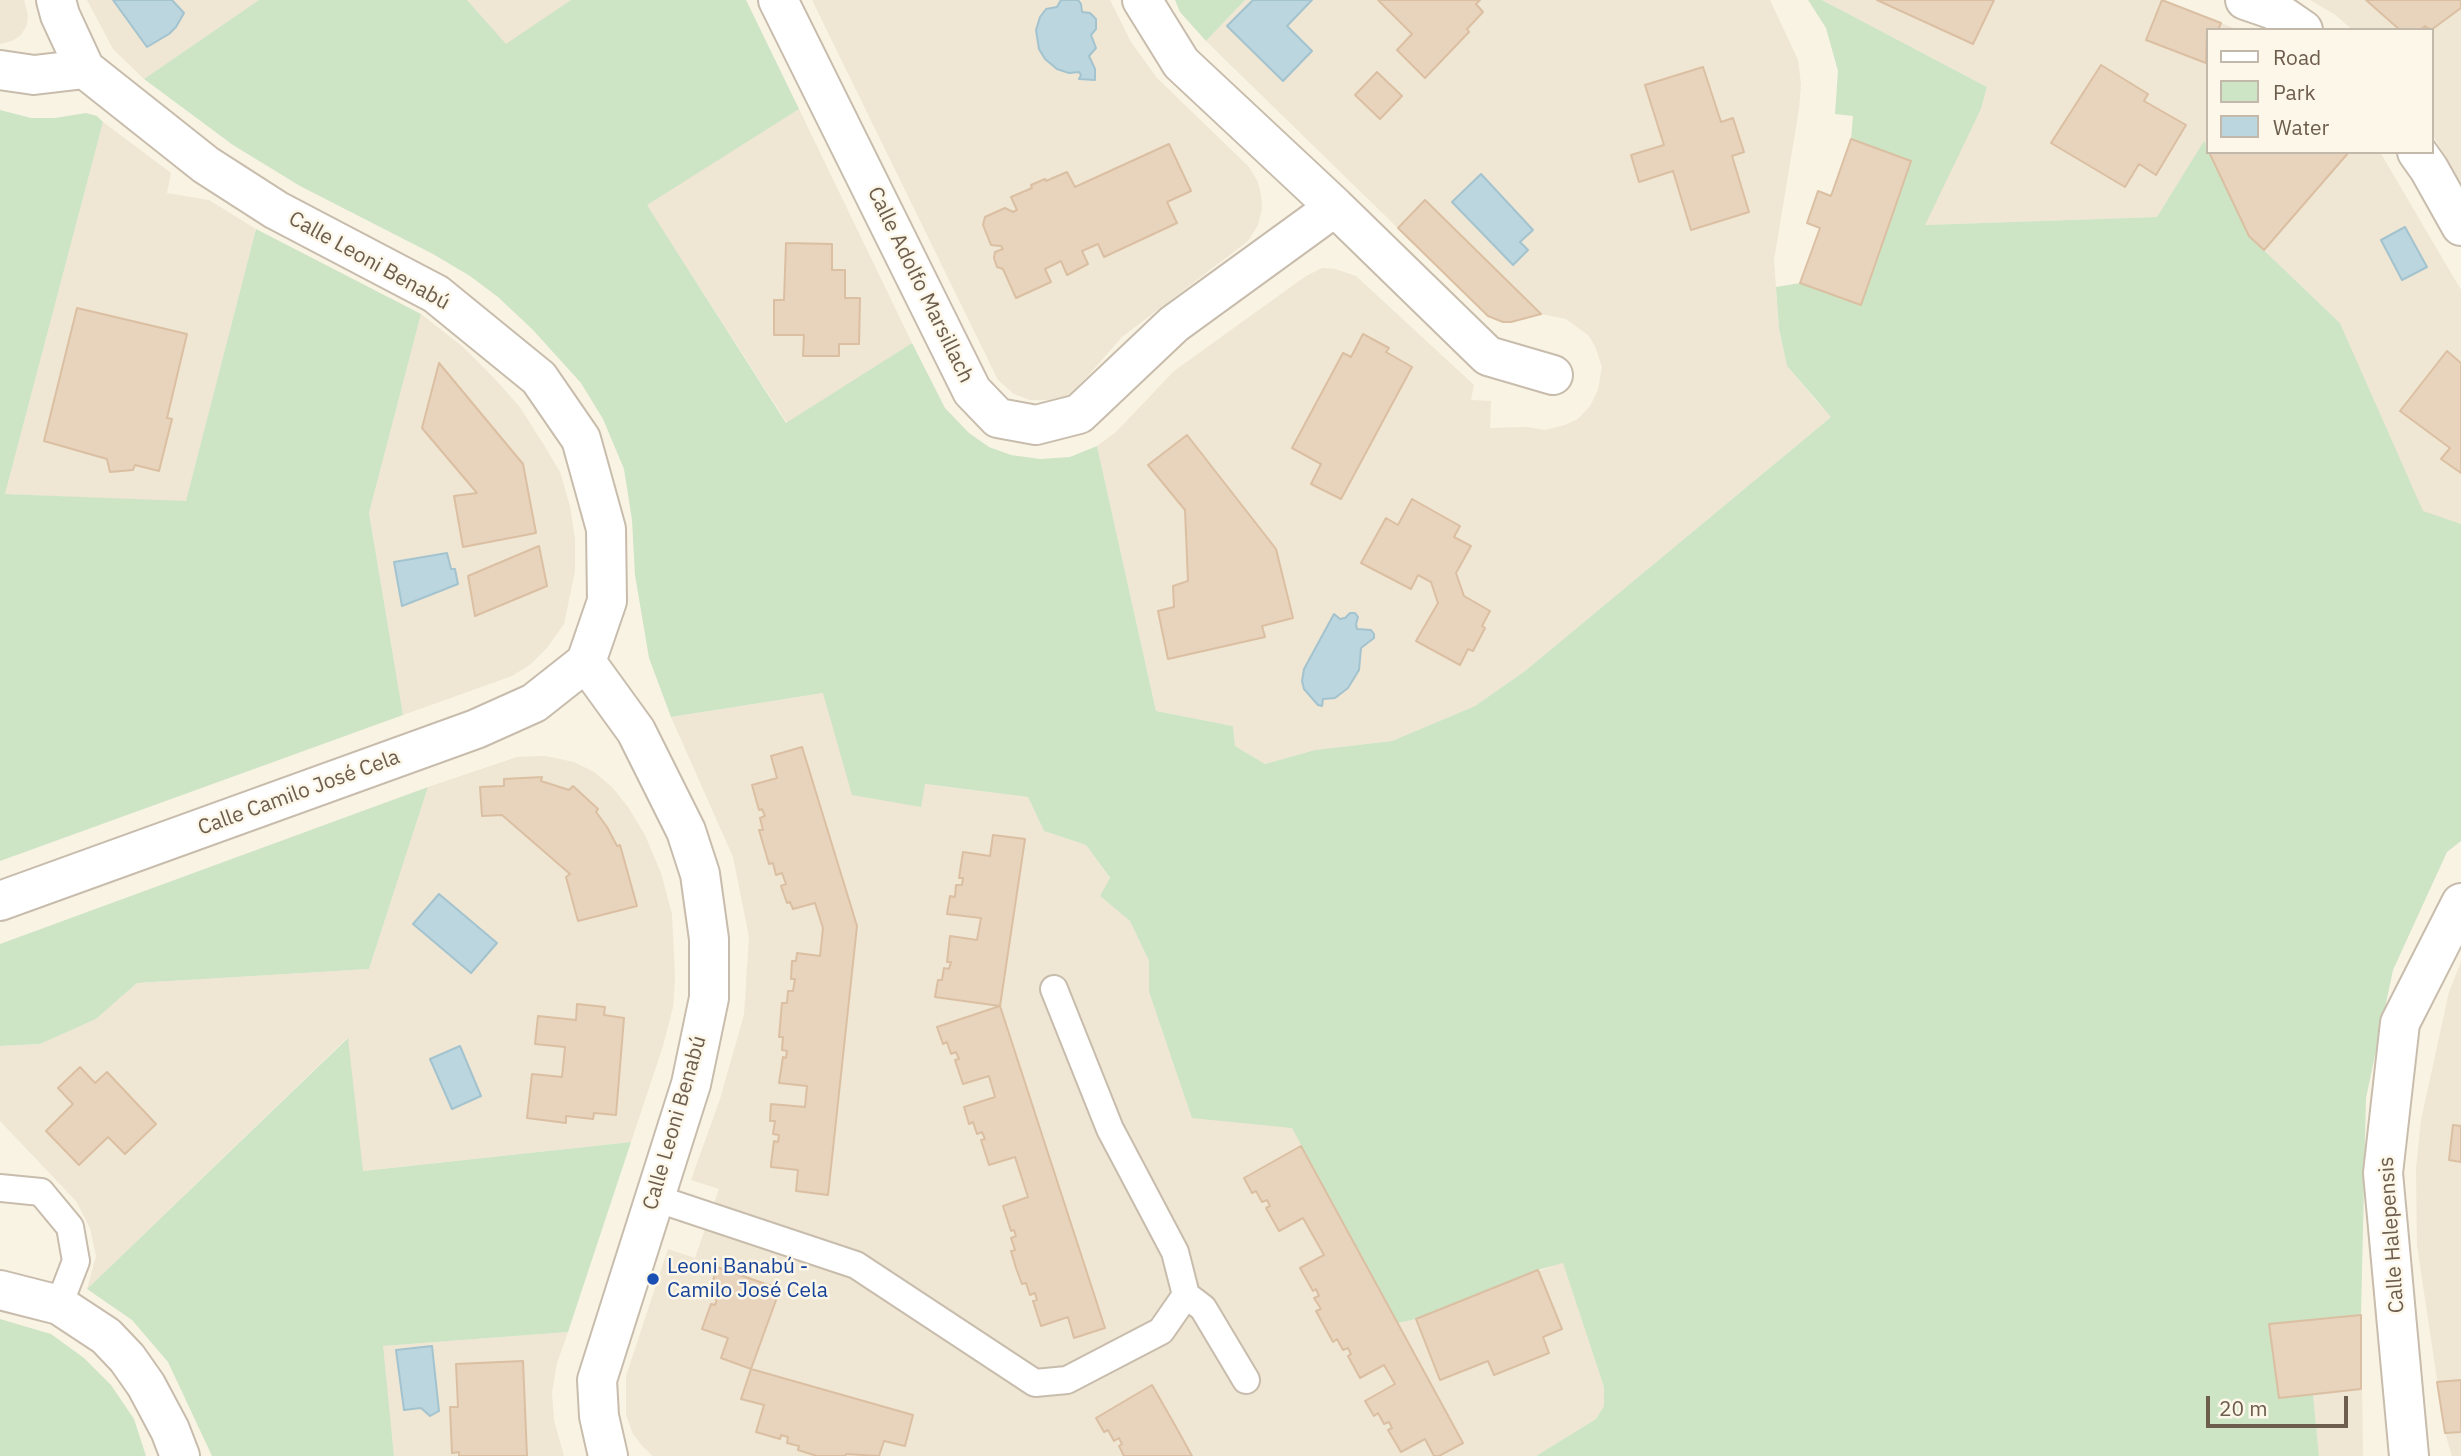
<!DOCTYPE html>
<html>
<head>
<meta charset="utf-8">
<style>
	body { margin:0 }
	#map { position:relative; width:2461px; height:1456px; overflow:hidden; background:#f9f3e4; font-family:"IBM Plex Sans",sans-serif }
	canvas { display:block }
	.legend { position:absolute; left:2206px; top:28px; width:228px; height:126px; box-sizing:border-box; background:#fcf7e9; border:2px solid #c3b9ab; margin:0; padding:9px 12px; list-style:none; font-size:21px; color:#6d5d4d }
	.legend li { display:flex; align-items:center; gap:14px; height:35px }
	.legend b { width:35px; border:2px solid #c3b9ab }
	.scale { position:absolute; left:2206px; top:1396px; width:142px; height:32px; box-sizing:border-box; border:4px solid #6d5d4d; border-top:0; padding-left:9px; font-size:21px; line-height:24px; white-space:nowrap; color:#6d5d4d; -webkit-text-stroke:5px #fcf7e9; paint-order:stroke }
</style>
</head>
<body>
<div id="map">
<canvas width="2461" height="1456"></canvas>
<ul class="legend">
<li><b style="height:9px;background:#fff"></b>Road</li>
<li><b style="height:19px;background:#cde4c5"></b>Park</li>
<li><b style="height:19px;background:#bbd6df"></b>Water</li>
</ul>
<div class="scale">20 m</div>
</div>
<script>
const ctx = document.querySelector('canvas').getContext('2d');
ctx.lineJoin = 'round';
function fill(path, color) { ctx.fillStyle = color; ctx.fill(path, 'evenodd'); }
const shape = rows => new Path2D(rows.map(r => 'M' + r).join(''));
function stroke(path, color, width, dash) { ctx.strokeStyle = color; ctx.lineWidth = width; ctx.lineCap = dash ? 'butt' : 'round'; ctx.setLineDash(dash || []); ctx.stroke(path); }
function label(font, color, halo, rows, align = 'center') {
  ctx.font = font + ' "IBM Plex Sans",sans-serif'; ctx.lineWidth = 5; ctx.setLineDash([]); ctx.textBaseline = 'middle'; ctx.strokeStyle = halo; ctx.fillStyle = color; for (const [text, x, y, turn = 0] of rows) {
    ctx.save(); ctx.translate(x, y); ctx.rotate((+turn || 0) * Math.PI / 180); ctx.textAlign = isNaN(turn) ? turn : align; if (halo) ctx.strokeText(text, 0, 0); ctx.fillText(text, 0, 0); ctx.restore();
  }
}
const residential = shape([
	[0,0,24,0,28,15,27,25,21,35,12,41,0,44],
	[87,0,259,0,144,79,113,49],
	[467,0,571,0,506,45],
	[812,0,1110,0,1131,42,1157,78,1249,167,1258,182,1261,195,1262,209,1258,225,1248,241,1122,337,1085,379,1067,396,1048,400,1030,400,1014,394,998,380],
	[1245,0,1770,0,1798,60,1801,84,1799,109,1774,260,1779,330,1787,366,1817,402,1832,416,1525,671,1475,706,1392,741,1315,750,1265,764,1235,746,1233,726,1156,711,1097,446,1116,432,1174,371,1306,276,1322,268,1335,269,1356,276,1474,385,1471,400,1491,401,1490,428,1527,427,1545,430,1565,425,1578,419,1590,406,1598,390,1602,367,1595,346,1588,335,1566,319,1541,314,1503,322,1488,316,1206,41],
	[1822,0,2162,0,2239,30,2207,30,2207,148,2204,142,2157,217,1924,225,1981,109,1987,87],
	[2310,0,2461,0,2461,183,2431,132,2431,30,2353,30,2334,14],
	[799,109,912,343,787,423,646,204],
	[103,122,171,173,167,193,209,200,256,229,186,502,5,494],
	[2209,152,2380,152,2461,290,2461,524,2423,512,2340,323,2249,236],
	[421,314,463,347,494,378,519,406,544,445,560,472,570,506,575,539,575,571,564,624,547,648,531,664,512,676,403,715,369,513],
	[823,693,921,807,924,784,1028,797,1044,831,1086,845,1110,879,1100,896,1130,921,1149,961,1149,992,1192,1117,1292,1127,1398,1323,1416,1319,1563,1262,1604,1387,1604,1406,1596,1419,1536,1456,653,1456,643,1447,633,1434,626,1415,626,1376,668,1249,695,1258,719,1189,691,1180,720,1099,744,1015,749,937,733,857,671,717],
	[545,756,574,762,594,772,612,787,628,807,645,835,661,873,672,914,675,978,673,1007,663,1046,631,1142,362,1171,347,1038,87,1289,96,1256,90,1228,76,1201,0,1121,0,1046,40,1044,96,1019,137,983,369,969,428,787,517,757],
	[2461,962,2461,1456,2452,1456,2445,1433,2417,1245,2416,1168,2421,1120,2449,992],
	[2361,1315,2363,1456,2319,1456,2313,1394,2279,1398,2269,1324],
	[568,1332,557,1363,552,1393,554,1420,564,1456,394,1456,382,1346]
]);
const green = shape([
	[259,0,467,0,506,44,571,0,746,0,799,109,647,205,786,423,912,343,945,408,969,433,989,447,1011,455,1040,459,1070,457,1097,446,1156,711,1233,726,1235,746,1265,764,1315,750,1392,741,1475,706,1525,671,1831,417,1787,366,1779,329,1776,287,1800,283,1861,305,1911,161,1851,139,1853,116,1835,114,1838,71,1826,28,1808,0,1822,0,1987,87,1981,109,1925,225,2157,217,2204,141,2249,236,2340,323,2423,511,2461,524,2461,841,2447,852,2393,970,2366,1098,2361,1315,2270,1324,2279,1398,2313,1394,2319,1456,1536,1456,1596,1419,1604,1406,1604,1387,1563,1263,1538,1270,1416,1319,1398,1323,1292,1128,1192,1118,1149,992,1149,961,1130,921,1100,896,1110,878,1086,845,1044,831,1028,797,925,784,921,807,852,795,823,693,671,717,649,658,635,575,632,520,624,469,603,419,581,383,533,330,498,297,470,276,433,254,300,186,233,145,144,79],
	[1175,0,1245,0,1206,41,1180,12],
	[0,110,31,118,55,118,86,113,97,116,103,122,5,494,186,501,256,229,421,314,369,513,403,715,0,861],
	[428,787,369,969,137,983,96,1019,40,1044,0,1046,0,944],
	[348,1038,363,1171,631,1142,568,1332,383,1346,394,1456,212,1456,168,1362,132,1320,87,1289],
	[0,1319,51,1334,84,1358,111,1385,134,1419,146,1456,0,1456]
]);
const water = shape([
	[113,0,172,0,184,13,176,27,169,34,147,47,113,0],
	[1061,0,1078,0,1081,4,1082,12,1090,13,1096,19,1096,29,1091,35,1096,48,1089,56,1095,69,1095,80,1079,79,1081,75,1079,72,1069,73,1057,69,1045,59,1039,49,1036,30,1040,17,1046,9,1057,7,1061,0],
	[1253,0,1312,0,1287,26,1312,51,1283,81,1227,26,1253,0],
	[1481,174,1533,230,1520,242,1528,250,1513,265,1452,202,1481,174],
	[2405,227,2427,267,2402,280,2381,240,2405,227],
	[447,553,451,569,455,569,458,584,402,606,394,562,447,553],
	[1350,613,1355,613,1358,617,1356,624,1357,629,1371,630,1374,634,1374,638,1361,648,1359,670,1348,688,1335,698,1323,699,1322,706,1318,705,1304,689,1302,681,1304,669,1334,614,1340,619,1345,618,1350,613],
	[439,894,497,943,471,973,413,924,439,894],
	[460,1046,481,1096,452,1109,430,1059,460,1046],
	[432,1346,439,1411,430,1416,421,1408,404,1410,396,1350,432,1346]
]);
const building = shape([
	[1378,0,1480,0,1476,4,1483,12,1467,29,1469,32,1425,78,1397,50,1412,34,1378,0],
	[1877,0,1994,0,1973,44,1877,0],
	[2162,0,2221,23,2218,30,2207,30,2206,63,2146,40,2162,0],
	[2366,0,2461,0,2461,8,2431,30,2425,26,2420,30,2400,30,2366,0],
	[2101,65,2148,94,2144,101,2186,125,2156,175,2139,164,2125,187,2051,143,2101,65],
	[1703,67,1721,122,1733,118,1744,152,1732,156,1749,212,1691,230,1673,171,1639,182,1631,155,1664,145,1645,85,1703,67],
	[1377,72,1402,96,1380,119,1355,95,1377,72],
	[1851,139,1911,161,1861,305,1800,283,1820,228,1807,223,1818,191,1831,196,1851,139],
	[1169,144,1191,191,1167,202,1177,223,1104,257,1098,244,1082,251,1088,264,1067,275,1061,261,1045,269,1051,282,1016,298,1003,269,997,267,994,258,995,252,1003,249,1001,246,991,245,983,225,985,217,1005,208,1013,212,1017,210,1011,197,1032,188,1031,185,1045,179,1046,181,1067,172,1075,187,1169,144],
	[2209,152,2349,152,2264,250,2249,236,2209,152],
	[1425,200,1541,314,1511,322,1503,322,1488,316,1398,228,1425,200],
	[786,243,832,244,832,270,845,270,845,298,860,298,859,344,839,344,839,356,803,356,804,335,774,335,774,300,784,300,786,243],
	[77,308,187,334,167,418,172,419,159,471,135,465,133,470,110,472,107,459,44,441,77,308],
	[1363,334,1389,348,1386,352,1412,367,1341,499,1311,484,1321,464,1292,448,1343,353,1351,357,1363,334],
	[2447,351,2461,363,2461,473,2441,459,2450,448,2400,411,2447,351],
	[439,363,523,464,536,533,463,547,454,496,477,493,422,428,439,363],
	[1187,435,1276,549,1293,618,1262,626,1265,637,1168,659,1158,611,1174,607,1173,586,1188,581,1185,510,1148,465,1187,435],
	[1412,499,1460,526,1454,537,1471,546,1456,573,1464,596,1490,611,1482,626,1485,628,1473,651,1468,649,1460,665,1416,641,1438,603,1431,582,1418,575,1411,589,1361,563,1386,518,1398,525,1412,499],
	[539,546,547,586,475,616,468,576,539,546],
	[802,747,857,926,828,1195,796,1191,798,1170,771,1167,771,1164,774,1141,778,1142,779,1135,773,1134,775,1121,770,1121,771,1104,805,1107,807,1086,779,1083,783,1057,786,1058,787,1051,782,1050,783,1037,779,1037,782,1003,787,1003,788,991,793,991,795,979,791,979,792,961,796,961,797,953,820,956,823,928,815,903,793,909,790,902,787,903,781,886,786,884,782,873,776,875,773,863,769,864,759,830,763,830,760,818,765,816,762,809,759,810,752,785,777,778,771,756,802,747],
	[542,777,541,781,569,790,573,786,598,809,596,812,607,827,617,846,620,845,637,906,578,921,566,877,570,874,502,815,482,816,480,787,504,786,504,779,542,777],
	[993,835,1025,839,1000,1006,935,997,938,980,942,980,944,968,949,969,951,962,947,962,950,936,977,940,981,918,947,914,950,896,955,897,956,885,962,885,963,878,959,878,963,852,990,856,993,835],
	[577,1004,605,1007,604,1015,624,1018,616,1115,594,1113,593,1119,566,1116,566,1123,527,1118,532,1074,562,1077,565,1047,535,1044,538,1016,576,1020,577,1004],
	[1000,1006,1105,1328,1074,1338,1068,1317,1041,1326,1033,1301,1037,1300,1035,1293,1030,1295,1026,1283,1022,1284,1016,1268,1011,1251,1015,1250,1011,1238,1016,1236,1014,1230,1011,1231,1003,1206,1028,1197,1015,1157,989,1165,981,1140,985,1139,982,1132,977,1134,973,1122,969,1124,964,1107,995,1097,989,1076,963,1084,955,1060,959,1059,956,1052,951,1054,947,1042,943,1044,937,1027,1000,1006],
	[80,1067,95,1083,107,1072,156,1124,125,1154,108,1137,79,1165,46,1131,73,1104,58,1088,80,1067],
	[2453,1125,2461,1126,2461,1162,2449,1160,2453,1125],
	[1301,1146,1463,1443,1439,1456,1434,1456,1425,1439,1401,1452,1388,1430,1392,1428,1389,1422,1384,1424,1378,1413,1374,1416,1365,1401,1395,1384,1384,1365,1360,1378,1348,1356,1351,1354,1348,1348,1343,1350,1337,1339,1333,1342,1316,1311,1321,1309,1314,1298,1319,1296,1316,1289,1313,1291,1300,1268,1324,1255,1303,1218,1279,1231,1266,1208,1270,1206,1267,1200,1262,1202,1256,1191,1252,1193,1244,1178,1301,1146],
	[717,1267,780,1289,751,1369,721,1358,728,1338,702,1329,711,1304,715,1305,717,1299,712,1297,716,1285,712,1284,717,1267],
	[1538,1270,1562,1329,1543,1337,1549,1353,1494,1375,1488,1361,1440,1380,1416,1319,1538,1270],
	[2361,1315,2361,1389,2279,1398,2269,1324,2361,1315],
	[523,1361,527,1456,459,1456,459,1452,452,1453,450,1407,458,1407,456,1364,523,1361],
	[751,1369,913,1415,905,1446,884,1441,879,1456,846,1454,845,1456,817,1456,798,1450,799,1446,787,1443,788,1437,781,1435,780,1439,756,1432,764,1405,741,1399,751,1369],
	[2461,1380,2461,1432,2445,1433,2437,1382,2461,1380],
	[1152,1385,1176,1427,1192,1456,1124,1456,1119,1446,1122,1444,1119,1438,1114,1441,1108,1430,1104,1432,1096,1418,1152,1385]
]);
const service = shape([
	[0,1188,41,1192,70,1227,76,1261,59,1305],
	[655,1198,856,1265,1035,1383,1067,1380,1161,1331,1186,1295,1175,1252,1110,1129,1054,989],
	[1186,1295,1203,1308,1246,1380]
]);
const minor = shape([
	[56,0,60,15,85,69],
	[778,0,972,391,998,418,1036,425,1079,414,1174,324,1335,207,1488,356,1553,375],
	[1142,0,1181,63,1335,207],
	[2245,0,2274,10,2303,30],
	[0,70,34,75,85,69,206,165,276,210,436,294,539,378,581,439,606,529,607,601,586,662,636,731,686,831,700,874,709,939,709,998,691,1084,597,1380,599,1416,608,1456],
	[2417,152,2429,169,2461,226],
	[0,901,476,729,534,703,586,662],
	[0,1290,59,1305,106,1336,127,1358,146,1385,170,1430,180,1456],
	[2409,1456,2383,1173,2400,1023,2461,903]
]);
const markers = [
	[653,1279,7,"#1a4fb4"]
];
const streetNames = [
	["Calle Leoni Benabú",369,261,29],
	["Calle Adolfo Marsillach",920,285,64],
	["Calle Camilo José Cela",299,793,-20],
	["Calle Leoni Benabú",675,1123,-74],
	["Calle Halepensis",2392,1235,-94]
];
const transitNames = [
	["Leoni Banabú -",667,1267],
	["Camilo José Cela",667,1291]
];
fill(residential, '#efe6d3');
fill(green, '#cde4c5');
fill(water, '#bbd6df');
stroke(water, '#a3c3cf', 2);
fill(building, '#e8d4bd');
stroke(building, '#dbbfa2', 2);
stroke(service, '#c8bcac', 30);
stroke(minor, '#c8bcac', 42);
stroke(service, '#fff', 26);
stroke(minor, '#fff', 38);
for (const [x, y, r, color] of markers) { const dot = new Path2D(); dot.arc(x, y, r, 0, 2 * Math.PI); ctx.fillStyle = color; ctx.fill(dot); stroke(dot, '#fcf7e9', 2.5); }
label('21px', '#6d5d4d', '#fcf7e9', streetNames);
label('21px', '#164399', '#fcf7e9', transitNames, 'left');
</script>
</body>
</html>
